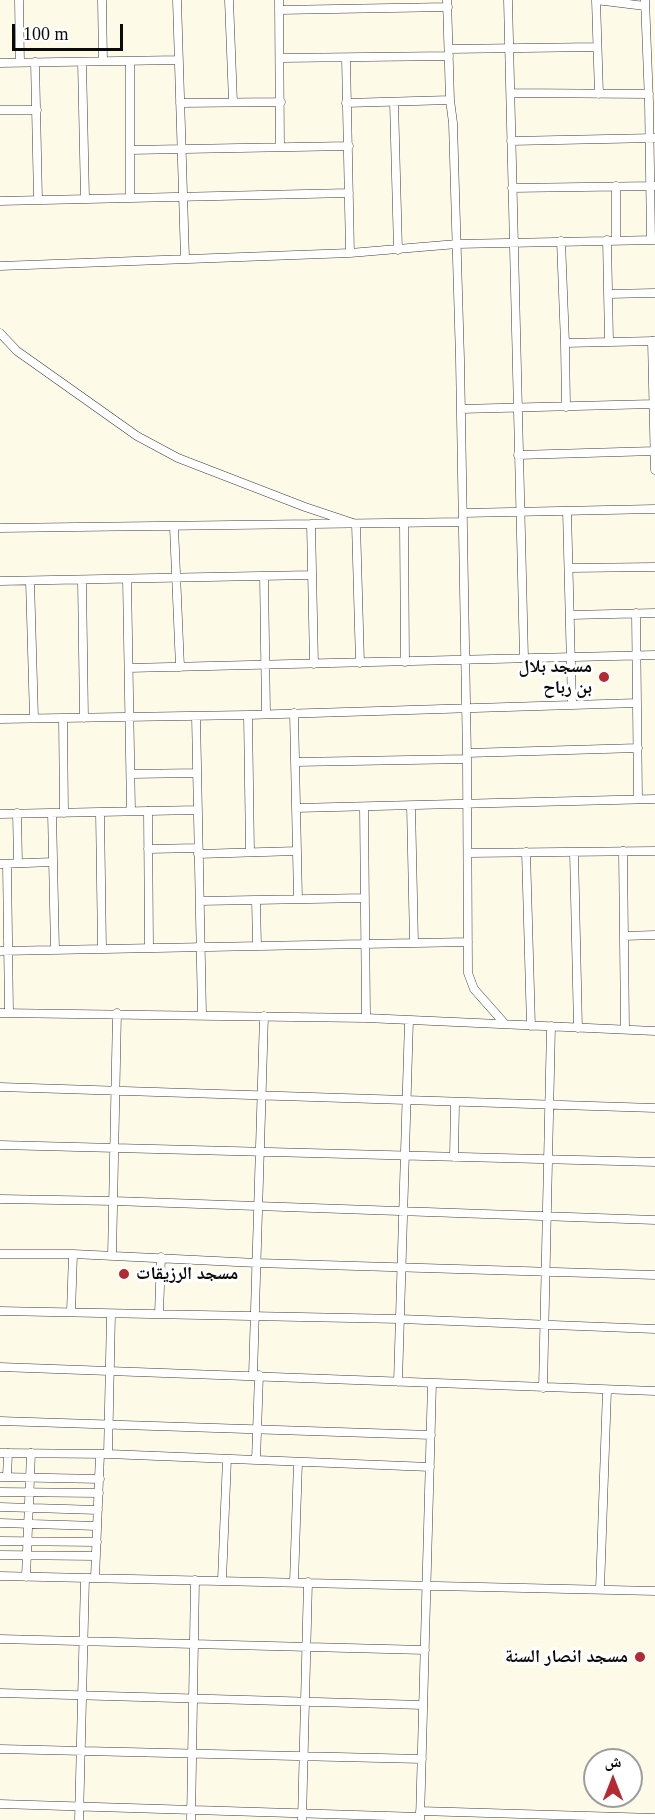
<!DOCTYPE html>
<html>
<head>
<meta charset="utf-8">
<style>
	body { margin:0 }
	#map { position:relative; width:655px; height:1820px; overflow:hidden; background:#fefae8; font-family:"Times New Roman","Noto Naskh Arabic",serif }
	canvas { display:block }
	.north { position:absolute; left:583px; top:1748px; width:60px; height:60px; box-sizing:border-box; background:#fff; border:2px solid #9d9d9d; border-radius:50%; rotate:0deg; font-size:16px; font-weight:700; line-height:24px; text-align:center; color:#0a0a0a }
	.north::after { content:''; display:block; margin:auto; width:21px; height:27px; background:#b32a32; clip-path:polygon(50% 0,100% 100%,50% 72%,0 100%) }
	.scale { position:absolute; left:12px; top:24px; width:111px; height:27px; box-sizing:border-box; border:3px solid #0a0a0a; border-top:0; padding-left:8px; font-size:18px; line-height:21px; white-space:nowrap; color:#0a0a0a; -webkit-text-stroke:4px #fff; paint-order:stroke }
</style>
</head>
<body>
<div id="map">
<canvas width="655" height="1820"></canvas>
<div class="north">ش</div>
<div class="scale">100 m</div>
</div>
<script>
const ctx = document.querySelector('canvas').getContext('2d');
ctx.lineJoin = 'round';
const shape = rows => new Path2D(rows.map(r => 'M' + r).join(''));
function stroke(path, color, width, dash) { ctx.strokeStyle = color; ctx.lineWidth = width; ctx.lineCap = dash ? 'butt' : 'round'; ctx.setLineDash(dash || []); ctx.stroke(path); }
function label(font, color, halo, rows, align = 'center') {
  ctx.font = font + ' "Times New Roman","Noto Naskh Arabic",serif'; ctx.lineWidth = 6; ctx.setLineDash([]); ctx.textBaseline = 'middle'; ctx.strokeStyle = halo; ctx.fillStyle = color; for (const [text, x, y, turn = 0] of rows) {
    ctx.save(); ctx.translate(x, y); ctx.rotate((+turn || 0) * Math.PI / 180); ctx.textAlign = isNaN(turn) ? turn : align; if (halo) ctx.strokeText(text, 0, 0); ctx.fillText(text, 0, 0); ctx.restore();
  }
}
const minor = shape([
	[19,0,20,62],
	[102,0,103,61],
	[177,0,185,258],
	[229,0,233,102],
	[279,0,280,147],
	[447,0,450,100,453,123,460,359,467,759,468,973,474,989,505,1024],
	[508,0,524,658],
	[596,0,599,94],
	[596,0,645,6],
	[645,0,649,102,651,240],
	[279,10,448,7],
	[449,49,597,47],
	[281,58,449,56],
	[346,58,350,253],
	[130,61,130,196],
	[35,62,38,199],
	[82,62,85,198],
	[0,63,178,60],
	[511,93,649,94],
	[394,102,398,250],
	[180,103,281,102],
	[346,103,450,100],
	[0,110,37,110],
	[511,141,655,138],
	[130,150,349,146],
	[616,186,616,240],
	[512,188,654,186],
	[0,201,349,193],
	[607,240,609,341],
	[561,241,565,343,655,341],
	[0,266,350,253,457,244,655,240],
	[608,294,655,293],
	[0,333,17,351,137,436,178,458,305,507,356,524],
	[652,341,655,470],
	[565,343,566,407],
	[461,409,653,404],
	[518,455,655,451],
	[567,511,572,705],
	[463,513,655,509],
	[356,524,360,663],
	[404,524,405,662],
	[174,527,180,667],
	[0,528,311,524],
	[569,568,655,567],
	[264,576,266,714],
	[127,579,131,811],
	[82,580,84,718],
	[0,581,312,575],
	[30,581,34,718],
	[636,613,638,799],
	[571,615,655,613],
	[314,664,311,524,463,522],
	[129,668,655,655],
	[294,713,298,899],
	[248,715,250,852],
	[196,716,202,1014],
	[63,718,64,813],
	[0,719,248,715,637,703],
	[467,753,638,748],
	[295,762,467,759],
	[131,774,197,773],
	[411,806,414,943],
	[364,807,366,1018],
	[296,808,655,799],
	[148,811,149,948],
	[100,812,102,949],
	[17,813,18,863],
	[52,813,55,950],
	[0,814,198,810],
	[148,849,198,848],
	[623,851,625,1029],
	[526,852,531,1026],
	[574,852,578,1028],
	[468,853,655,851],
	[198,854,297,851],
	[0,864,53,862],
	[7,864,9,1013],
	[256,900,257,946],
	[200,901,365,898],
	[624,936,655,935],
	[0,951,468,942],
	[0,1013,366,1018,655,1031],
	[0,1087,655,1108],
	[0,1145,655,1162],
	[454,1157,455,1103],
	[0,1199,114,1201,655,1220],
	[0,1254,73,1254,257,1263,655,1275],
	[112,1256,117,1013],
	[0,1311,400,1319,655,1329],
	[71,1312,73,1254],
	[159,1314,161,1257],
	[0,1367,655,1391],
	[253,1375,264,1016],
	[398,1382,409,1020],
	[543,1388,551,1026],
	[0,1421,431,1435],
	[0,1453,108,1454,430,1467],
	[108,1454,111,1314],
	[256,1460,259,1375],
	[0,1477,100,1479],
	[7,1477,8,1453],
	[0,1492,99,1493],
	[0,1507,98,1510],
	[0,1523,97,1526],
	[0,1541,97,1542],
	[0,1555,96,1556],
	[0,1576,655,1591],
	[26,1577,31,1453],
	[95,1578,100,1454],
	[222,1580,227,1459],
	[294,1582,298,1462],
	[600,1589,607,1390],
	[0,1639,425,1650],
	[0,1693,423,1705],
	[0,1749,422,1759],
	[0,1804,420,1817],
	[420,1811,655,1818],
	[79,1820,85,1578],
	[191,1820,195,1580],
	[302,1820,308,1582],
	[420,1820,432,1383]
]);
const markers = [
	[604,677,6,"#b32a32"],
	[124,1274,6,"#b32a32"],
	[640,1657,6,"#b32a32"]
];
const poiNames = [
	["مسجد بلال",592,667],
	["بن رباح",592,688],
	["مسجد الرزيقات",136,1274,"left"],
	["مسجد انصار السنة",628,1657]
];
stroke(minor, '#3d3d3d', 9);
stroke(minor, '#fff', 8);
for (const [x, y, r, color] of markers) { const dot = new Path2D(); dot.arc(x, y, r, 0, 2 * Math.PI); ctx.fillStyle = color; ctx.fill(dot); stroke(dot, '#fff', 2); }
label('bold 18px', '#0a0a0a', '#fff', poiNames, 'right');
</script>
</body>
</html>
